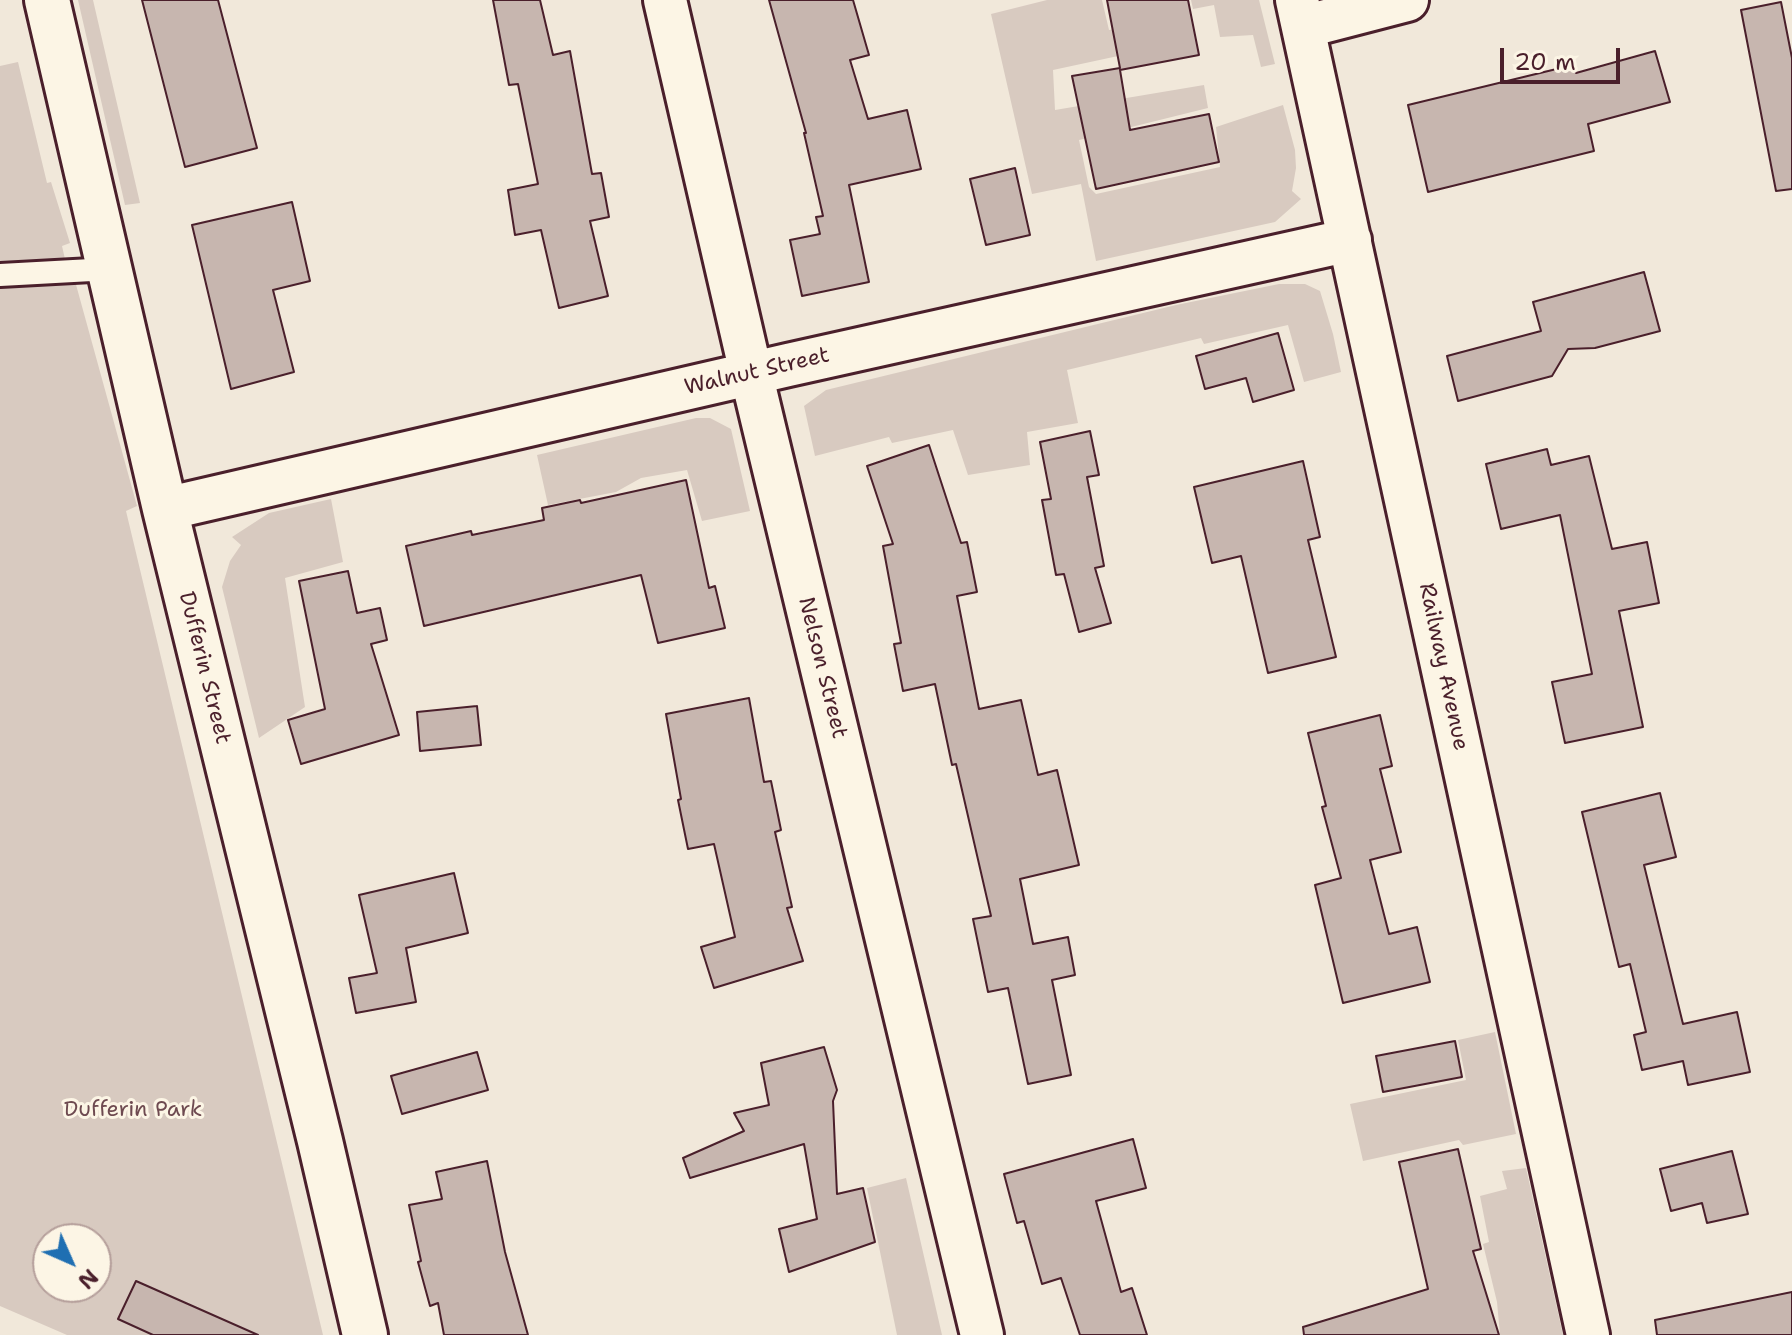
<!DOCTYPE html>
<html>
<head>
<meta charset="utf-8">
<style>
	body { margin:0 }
	#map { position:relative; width:1792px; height:1335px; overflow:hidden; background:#f1e8da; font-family:"Shantell Sans",sans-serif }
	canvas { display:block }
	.north { position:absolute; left:32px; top:1223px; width:80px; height:80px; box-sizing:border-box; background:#fcf5e5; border:2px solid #b59f9b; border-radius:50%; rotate:135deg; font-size:22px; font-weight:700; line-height:32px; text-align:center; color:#4a1f2b }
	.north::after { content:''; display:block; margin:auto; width:28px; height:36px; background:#1f6fb2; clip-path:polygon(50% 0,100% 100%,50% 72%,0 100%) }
	.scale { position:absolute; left:1500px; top:48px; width:120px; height:36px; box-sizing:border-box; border:4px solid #4a1f2b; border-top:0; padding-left:10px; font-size:24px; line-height:28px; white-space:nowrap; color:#4a1f2b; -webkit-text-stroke:6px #fcf5e5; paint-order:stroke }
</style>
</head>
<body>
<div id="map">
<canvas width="1792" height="1335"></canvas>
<div class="north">N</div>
<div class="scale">20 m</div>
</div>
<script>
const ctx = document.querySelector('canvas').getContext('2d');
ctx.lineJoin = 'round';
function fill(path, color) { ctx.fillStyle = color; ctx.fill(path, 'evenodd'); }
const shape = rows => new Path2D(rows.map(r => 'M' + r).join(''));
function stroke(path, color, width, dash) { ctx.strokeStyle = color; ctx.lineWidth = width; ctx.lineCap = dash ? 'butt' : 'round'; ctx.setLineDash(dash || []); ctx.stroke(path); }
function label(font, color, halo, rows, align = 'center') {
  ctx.font = font + ' "Shantell Sans",sans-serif'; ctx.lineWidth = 6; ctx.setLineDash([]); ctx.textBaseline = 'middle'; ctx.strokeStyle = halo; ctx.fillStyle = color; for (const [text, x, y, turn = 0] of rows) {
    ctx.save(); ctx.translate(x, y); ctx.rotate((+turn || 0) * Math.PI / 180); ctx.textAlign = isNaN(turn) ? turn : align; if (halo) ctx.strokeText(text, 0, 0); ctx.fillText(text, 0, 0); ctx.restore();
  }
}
const green = shape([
	[78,0,93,0,140,203,125,205],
	[1047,0,1102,0,1109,30,1128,27,1132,53,1053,70,1055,110,1204,85,1208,108,1079,140,1089,187,1096,194,1220,167,1216,127,1283,105,1295,150,1296,168,1292,191,1301,199,1275,222,1096,261,1081,184,1032,194,991,14],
	[1191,0,1259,0,1275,64,1261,67,1253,35,1220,37,1214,5,1193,9],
	[18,62,47,183,51,182,70,243,62,246,70,281,75,281,137,506,126,511,323,1335,67,1335,0,1306,0,66],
	[48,1239,96,1239,96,1287,48,1287],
	[1279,284,1305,284,1320,291,1333,334,1341,372,1304,382,1288,325,1204,344,1201,338,1067,370,1078,423,1027,432,1030,465,968,475,953,430,892,443,889,437,815,456,804,406,826,390,1176,305],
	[696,418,710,418,731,429,750,511,702,521,687,470,641,478,616,492,548,505,537,455],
	[331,499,343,562,285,578,305,707,259,738,222,587,230,561,241,545,232,537,269,513],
	[1495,1032,1516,1134,1463,1145,1459,1140,1363,1161,1350,1104,1466,1080,1458,1040],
	[1526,1168,1563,1335,1500,1335,1497,1302,1483,1244,1489,1242,1480,1196,1507,1189,1502,1171],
	[906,1178,942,1335,897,1335,867,1188]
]);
const building = shape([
	[142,0,218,0,257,148,185,167,142,0],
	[493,0,540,0,553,55,570,51,592,174,601,173,609,217,590,221,608,296,559,308,541,230,515,235,508,190,538,184,518,84,509,85,493,0],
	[769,0,853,0,869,55,850,60,868,119,907,110,921,169,849,185,869,282,802,296,790,240,820,234,816,217,823,216,804,133,806,133,769,0],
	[1107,0,1188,0,1199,55,1120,70,1130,130,1209,114,1219,162,1096,189,1072,76,1120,68,1107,0],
	[1781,2,1792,58,1792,189,1776,191,1741,10,1781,2],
	[1655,51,1670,102,1588,124,1594,151,1428,192,1408,105,1573,65,1576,73,1655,51],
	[1015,168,1030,235,986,245,970,179,1015,168],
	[292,202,310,281,273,290,294,372,231,389,192,225,292,202],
	[1644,272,1660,331,1595,348,1568,349,1552,376,1458,401,1447,356,1541,331,1533,302,1644,272],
	[1278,333,1294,390,1253,402,1246,378,1205,389,1196,356,1278,333],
	[1090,431,1099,475,1087,477,1104,566,1095,568,1111,623,1079,632,1064,574,1056,575,1042,500,1051,499,1040,442,1090,431],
	[929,445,961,543,967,542,977,592,957,596,979,709,1021,700,1038,775,1057,770,1079,865,1020,879,1033,944,1068,937,1075,975,1052,980,1071,1075,1028,1084,1008,988,988,992,973,919,991,916,956,764,952,765,935,684,903,691,894,644,901,643,883,546,893,544,867,466,929,445],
	[1547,449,1551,465,1589,456,1612,549,1647,542,1659,603,1619,611,1643,727,1565,743,1552,682,1592,674,1560,515,1501,529,1486,464,1547,449],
	[1303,461,1320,537,1308,540,1336,657,1268,673,1241,556,1212,563,1194,487,1303,461],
	[686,480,709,588,715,586,725,628,658,643,641,575,424,626,406,546,471,531,472,535,544,520,542,508,580,500,581,503,686,480],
	[348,571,357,613,380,608,387,640,371,644,399,735,301,764,288,720,325,709,299,581,348,571],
	[749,698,764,782,771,781,781,830,775,832,792,907,787,908,803,961,714,988,701,947,735,937,714,844,688,849,678,800,681,799,666,714,749,698],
	[477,706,481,745,420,751,417,712,477,706],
	[1380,715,1392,766,1380,769,1401,852,1370,860,1389,934,1417,927,1430,982,1343,1003,1315,885,1341,878,1322,807,1326,806,1308,733,1380,715],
	[1660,793,1676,857,1644,865,1683,1024,1737,1012,1750,1072,1688,1085,1683,1061,1642,1070,1634,1035,1646,1032,1630,964,1619,967,1582,812,1660,793],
	[454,873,468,933,406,948,416,1002,356,1013,349,978,377,973,359,895,454,873],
	[1455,1041,1462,1077,1383,1092,1376,1056,1455,1041],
	[824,1047,837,1090,833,1101,837,1194,863,1188,875,1242,789,1272,779,1229,817,1219,804,1144,690,1178,683,1158,744,1131,734,1113,769,1105,761,1063,824,1047],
	[477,1052,488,1090,402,1114,391,1076,477,1052],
	[1133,1139,1146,1188,1096,1201,1121,1292,1132,1288,1147,1335,1080,1335,1061,1278,1042,1284,1024,1221,1017,1223,1004,1174,1133,1139],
	[1458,1149,1481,1249,1473,1251,1499,1335,1304,1335,1303,1327,1428,1289,1399,1162,1458,1149],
	[1732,1151,1748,1214,1707,1223,1702,1203,1671,1211,1660,1169,1732,1151],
	[487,1161,505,1252,528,1335,444,1335,438,1303,430,1306,418,1262,421,1261,409,1205,442,1199,436,1172,487,1161],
	[136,1281,258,1335,153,1335,118,1319,136,1281],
	[1792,1292,1792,1335,1657,1335,1655,1320,1792,1292]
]);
const service = shape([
	[0,275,110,269]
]);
const minor = shape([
	[665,0,751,373,982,1335],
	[1297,0,1588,1335],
	[1303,27,1407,0],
	[165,509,788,365,1350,240]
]);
const tertiary = shape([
	[47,0,165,509,320,1141,365,1335]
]);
const streetNames = [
	["Walnut Street",757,372,-13],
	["Railway Avenue",1443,667,78],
	["Dufferin Street",204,668,76],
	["Nelson Street",822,668,76]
];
const parkNames = [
	["Dufferin Park",133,1110]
];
fill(green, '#d8cac0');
fill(building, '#c7b6af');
stroke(building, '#4a1f2b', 2);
stroke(service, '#4a1f2b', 28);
stroke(minor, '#4a1f2b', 48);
stroke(tertiary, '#4a1f2b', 50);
stroke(service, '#fcf5e5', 22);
stroke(minor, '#fcf5e5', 42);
stroke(tertiary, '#fcf5e5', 44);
label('22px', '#4a1f2b', '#fcf5e5', streetNames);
label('22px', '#6e4a50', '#fcf5e5', parkNames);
</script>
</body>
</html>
